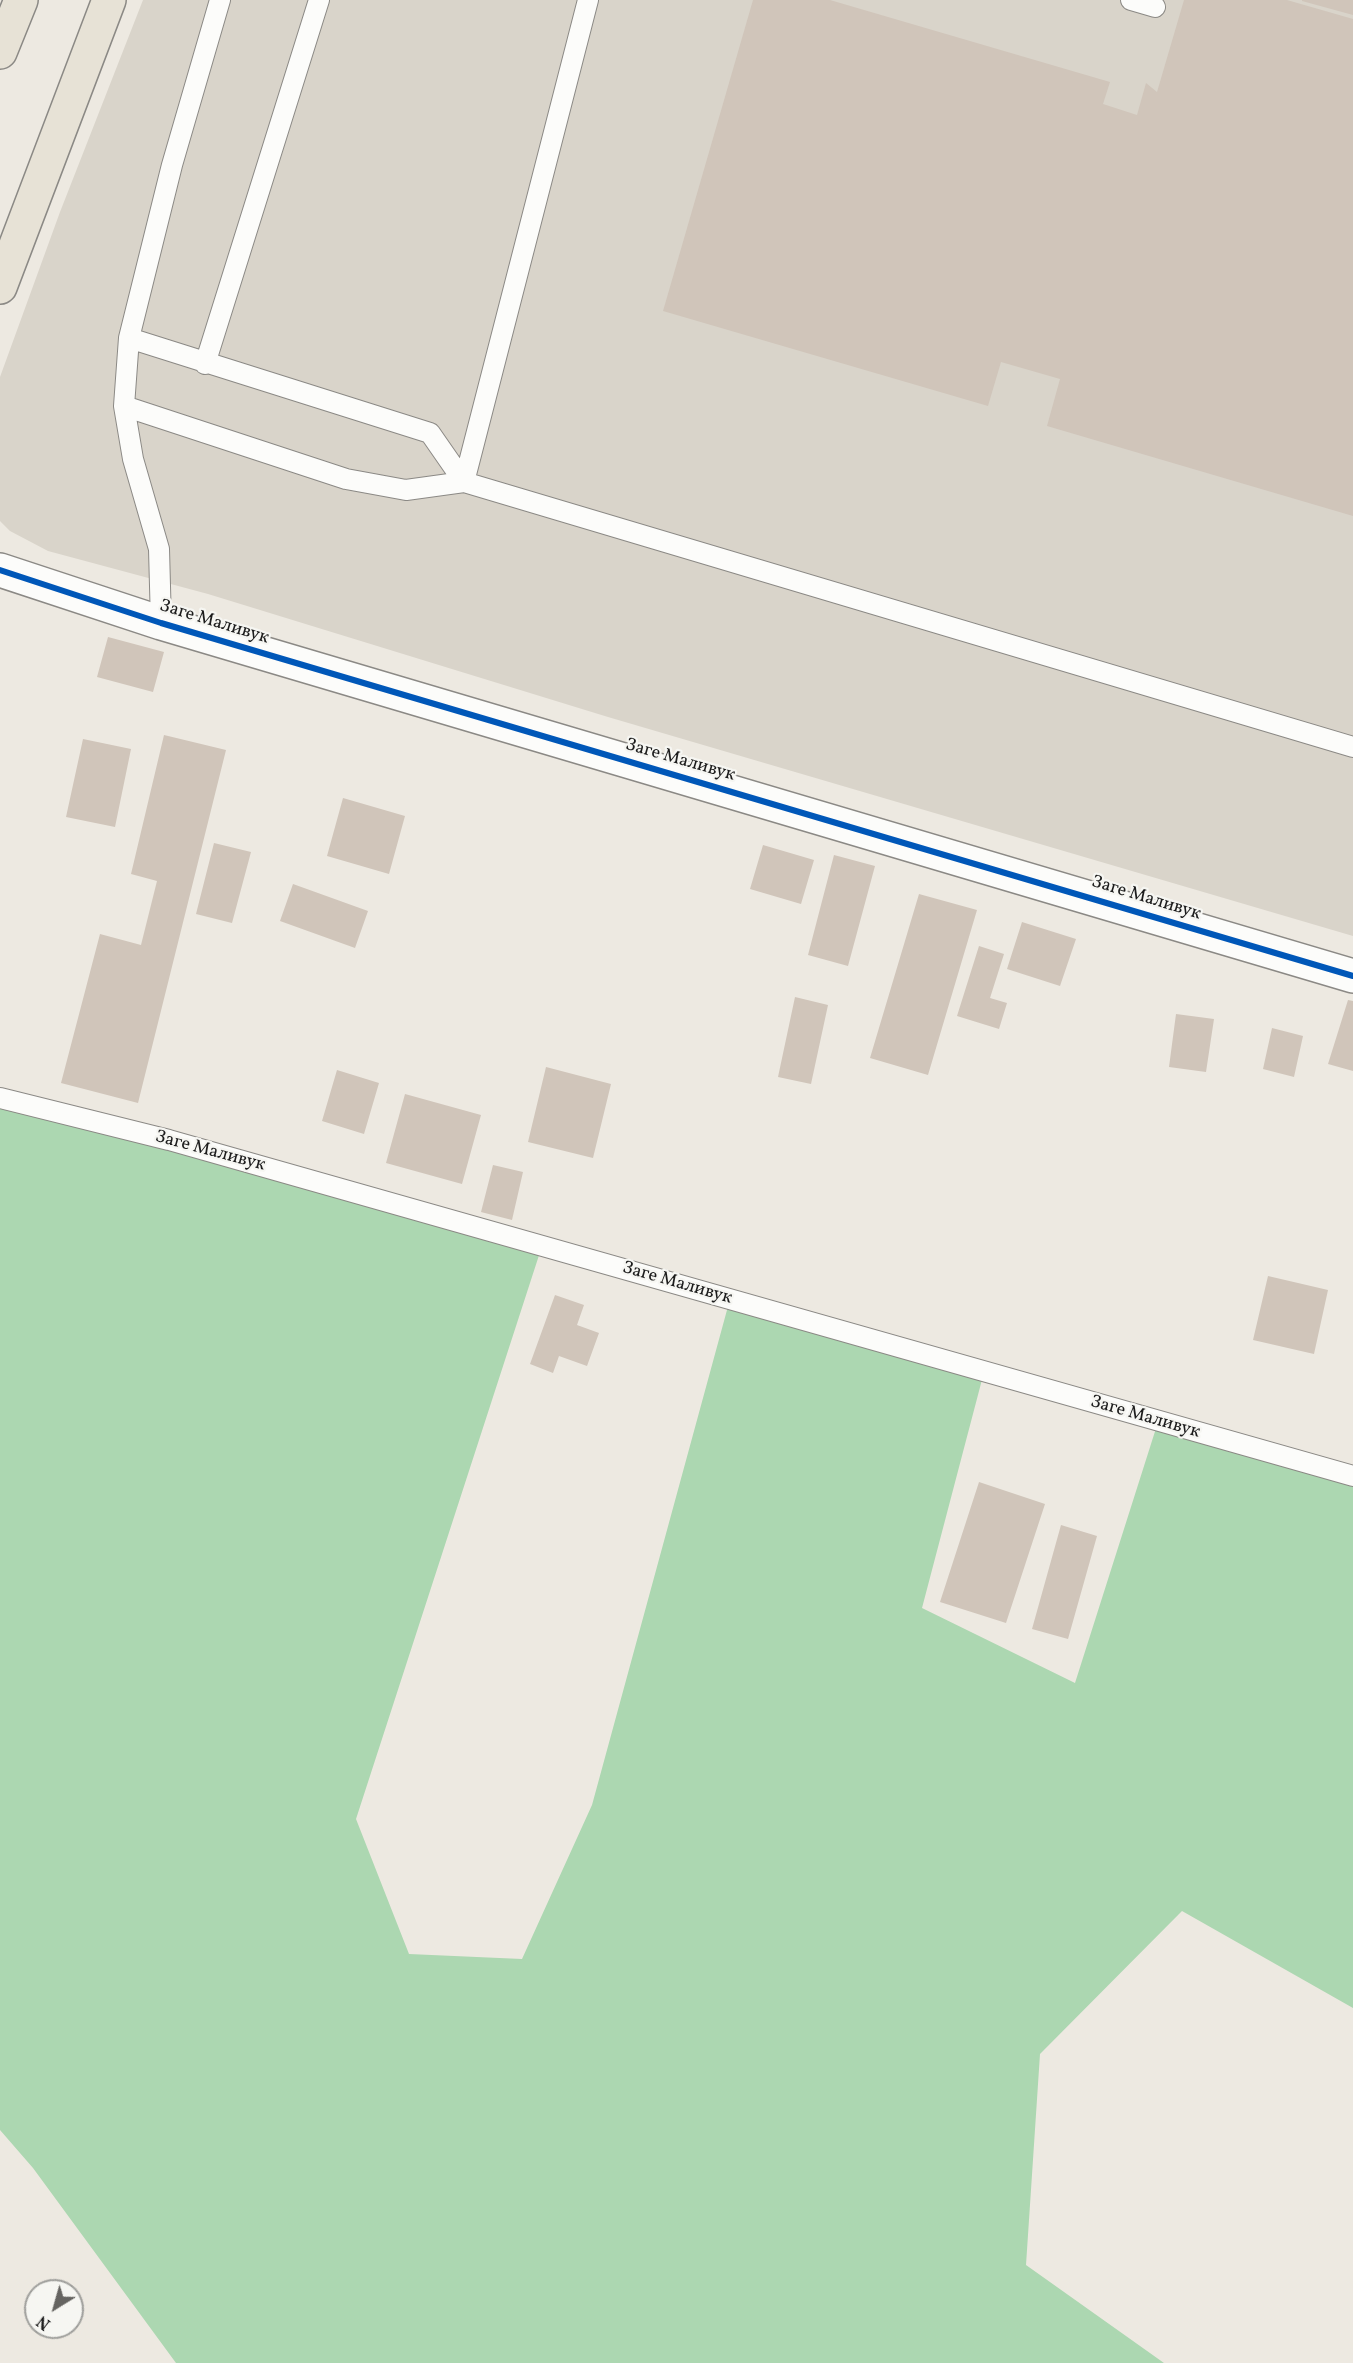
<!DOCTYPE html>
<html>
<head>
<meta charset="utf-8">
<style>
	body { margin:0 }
	#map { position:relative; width:1353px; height:2363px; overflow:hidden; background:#ede9e1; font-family:Vollkorn,serif }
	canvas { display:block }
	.north { position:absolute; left:24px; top:2279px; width:60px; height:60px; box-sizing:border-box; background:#f6f6f2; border:2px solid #9f9f9c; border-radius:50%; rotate:217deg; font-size:16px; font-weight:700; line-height:24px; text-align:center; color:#1c1c1c }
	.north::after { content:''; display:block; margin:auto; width:21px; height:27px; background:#656461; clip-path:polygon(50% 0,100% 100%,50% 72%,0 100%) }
</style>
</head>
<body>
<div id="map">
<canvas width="1353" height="2363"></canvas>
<div class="north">N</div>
</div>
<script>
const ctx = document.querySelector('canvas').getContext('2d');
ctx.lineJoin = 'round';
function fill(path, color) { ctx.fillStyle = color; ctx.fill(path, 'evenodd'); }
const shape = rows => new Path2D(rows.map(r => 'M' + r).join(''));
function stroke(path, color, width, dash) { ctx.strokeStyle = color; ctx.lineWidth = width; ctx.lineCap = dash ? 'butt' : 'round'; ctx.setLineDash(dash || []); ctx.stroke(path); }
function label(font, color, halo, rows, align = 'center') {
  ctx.font = font + ' Vollkorn,serif'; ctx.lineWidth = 4.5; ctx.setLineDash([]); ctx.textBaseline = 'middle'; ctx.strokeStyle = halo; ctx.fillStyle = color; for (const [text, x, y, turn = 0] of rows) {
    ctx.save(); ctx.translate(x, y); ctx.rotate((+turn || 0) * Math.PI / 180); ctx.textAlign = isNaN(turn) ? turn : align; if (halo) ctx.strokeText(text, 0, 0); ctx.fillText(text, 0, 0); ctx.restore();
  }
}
const industrial = shape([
	[143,0,1353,0,1353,936,608,717,208,594,48,551,10,531,0,521,0,377,60,212]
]);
const green = shape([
	[0,1103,542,1246,356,1819,409,1954,522,1959,592,1805,730,1299,984,1372,922,1608,1075,1683,1158,1422,1353,1475,1353,2008,1182,1911,1040,2054,1026,2265,1164,2363,176,2363,33,2168,0,2130]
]);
const building = shape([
	[753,0,830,0,1110,82,1103,104,1137,115,1146,83,1157,92,1184,0,1287,0,1353,19,1353,516,1047,426,1060,379,1001,362,988,406,663,311],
	[1302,0,1353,0,1353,15,1302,1],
	[108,637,164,652,153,692,97,677],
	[164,735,226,750,138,1103,61,1083,100,934,141,945,157,881,131,874],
	[83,739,131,749,115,827,66,817],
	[343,798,405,816,389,874,327,856],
	[214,843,251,852,232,923,196,914],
	[763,845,814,860,801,904,750,889],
	[834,855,875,866,848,966,808,955],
	[293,884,368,911,355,948,280,921],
	[919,894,977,910,928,1075,870,1058],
	[1022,922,1076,939,1060,986,1007,969],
	[979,946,1004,954,990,998,1007,1003,999,1029,957,1016],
	[795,997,828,1005,811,1084,778,1077],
	[1348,1000,1353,1001,1353,1071,1328,1064],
	[1176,1014,1214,1019,1206,1072,1169,1067],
	[1272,1028,1303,1036,1294,1077,1263,1069],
	[546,1067,611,1084,593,1158,528,1142],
	[337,1070,379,1083,364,1134,322,1121],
	[405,1094,481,1115,462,1184,386,1163],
	[493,1165,523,1172,512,1220,481,1212],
	[1268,1276,1328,1290,1314,1354,1253,1340],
	[555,1295,584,1305,577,1325,599,1333,587,1366,559,1356,553,1373,530,1364],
	[979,1482,1045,1504,1006,1623,940,1602],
	[1061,1525,1097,1536,1068,1639,1032,1629]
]);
const service = shape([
	[1131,0,1155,7],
	[129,338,430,433,464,482],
	[205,364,319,0],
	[124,406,346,479,406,490,464,482,1353,747],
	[464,482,588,0],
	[161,623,159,549,133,459,124,406,129,338,172,165,220,0],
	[0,1098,169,1140,1353,1476]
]);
const minor = shape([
	[0,570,161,623,1353,976]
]);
const trunk = shape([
	[0,52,21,0],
	[0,287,109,0]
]);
const cycleway = shape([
	[0,570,161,623,1353,976]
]);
const streetNames = [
	["Заге Маливук",214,623,17],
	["Заге Маливук",680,761,16],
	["Заге Маливук",1146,899,17],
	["Заге Маливук",210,1152,15],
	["Заге Маливук",677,1284,16],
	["Заге Маливук",1145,1418,16]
];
fill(industrial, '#d9d4ca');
fill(green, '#acd7b1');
fill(building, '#d0c5ba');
stroke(service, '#8b8985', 22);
stroke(minor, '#8b8985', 36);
stroke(trunk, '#8b8985', 36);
stroke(service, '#fcfcfa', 20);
stroke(minor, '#fcfcfa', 33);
stroke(trunk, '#e7e2d6', 33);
stroke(cycleway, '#0057b8', 6);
label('18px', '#1c1c1c', '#f6f6f2', streetNames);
</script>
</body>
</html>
